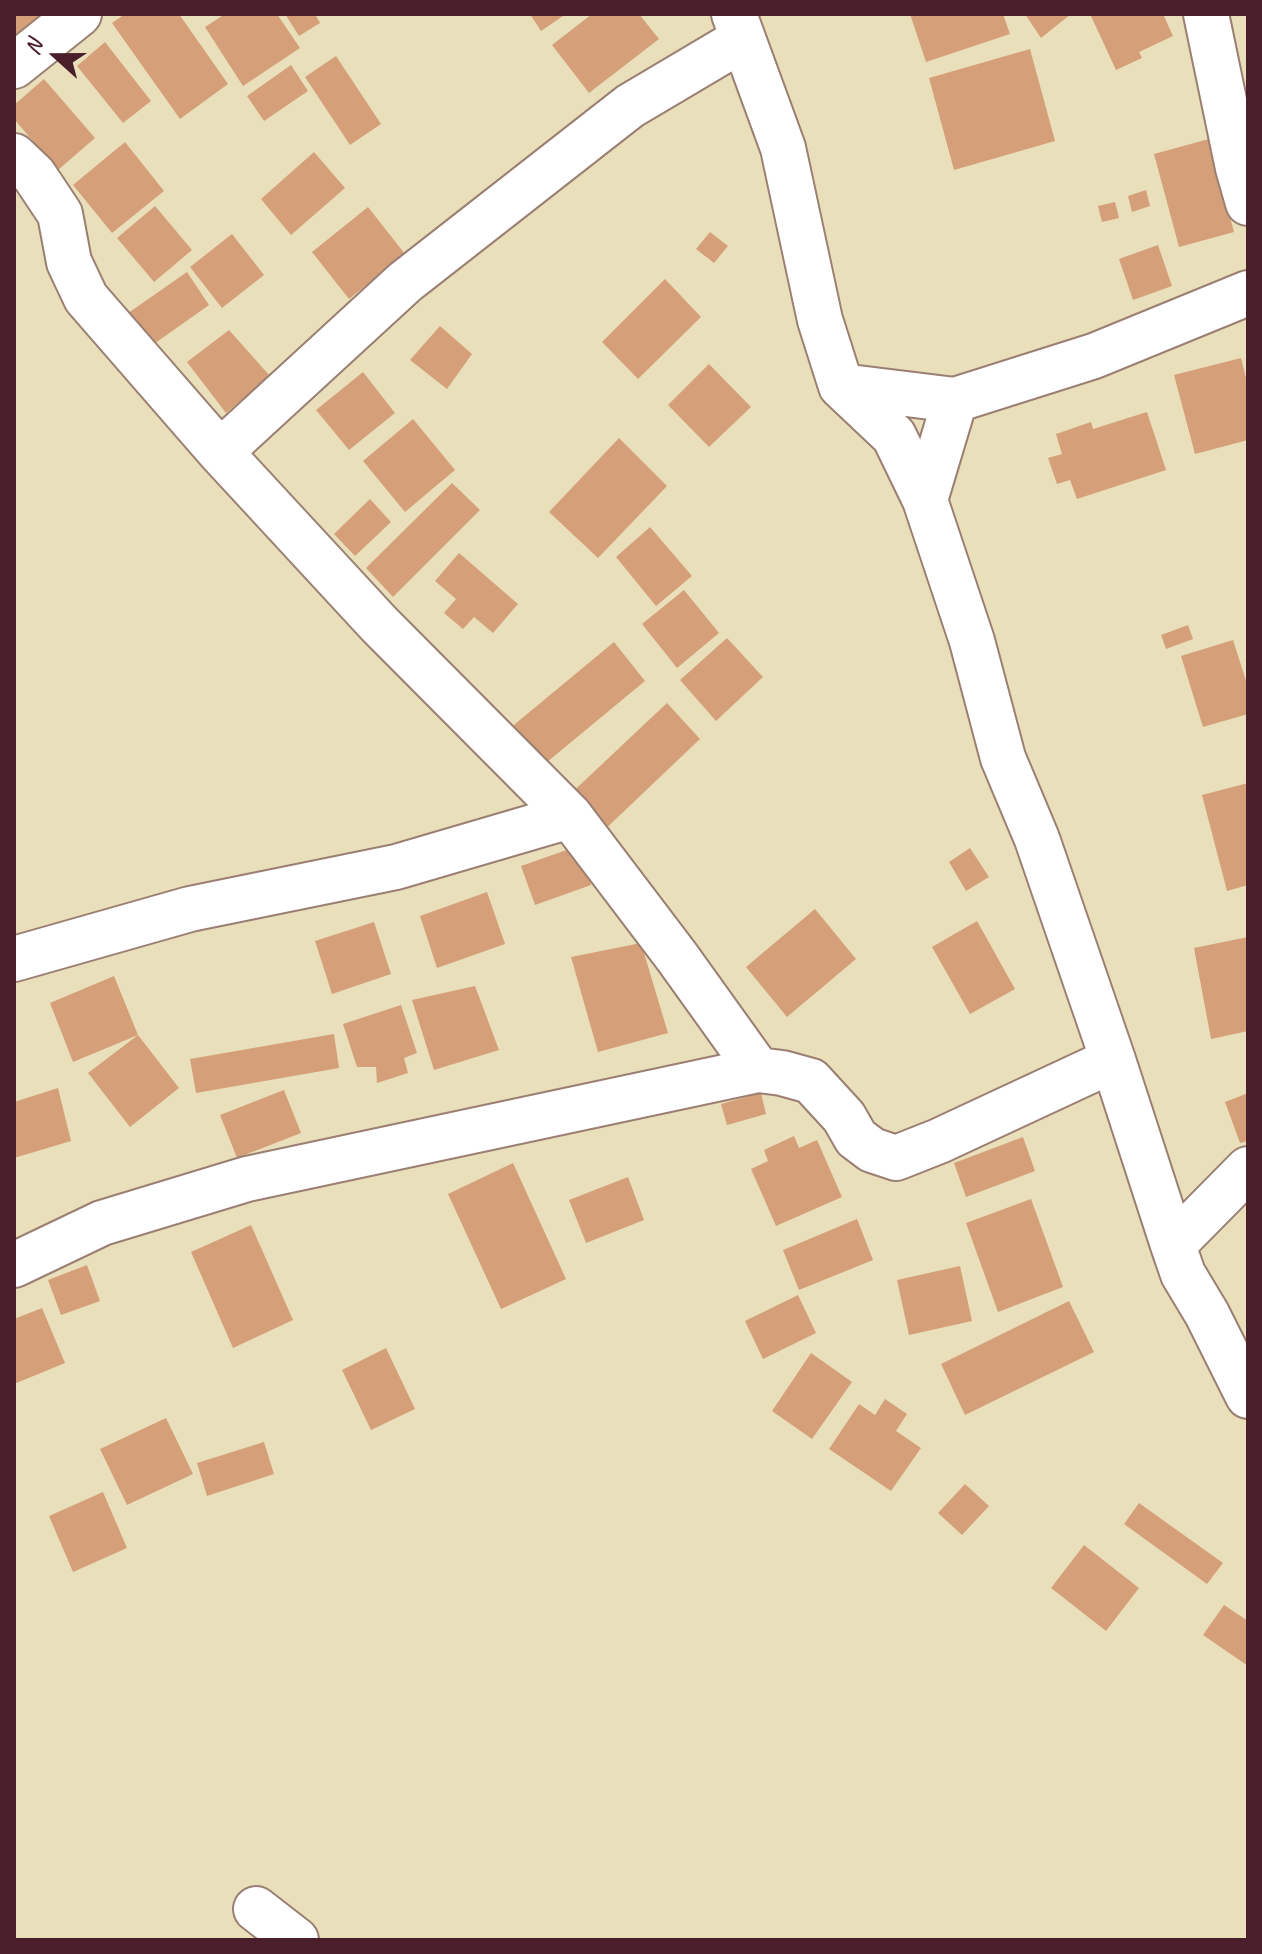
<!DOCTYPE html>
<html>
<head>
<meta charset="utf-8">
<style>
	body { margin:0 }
	#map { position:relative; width:1262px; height:1954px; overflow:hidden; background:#e9dfba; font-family:Caveat,sans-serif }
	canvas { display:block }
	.frame { position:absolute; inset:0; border:16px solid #4a1f2b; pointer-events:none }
	.north { position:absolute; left:16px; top:16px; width:80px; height:80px; -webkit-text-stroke:6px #fff; paint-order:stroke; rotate:291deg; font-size:22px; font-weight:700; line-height:32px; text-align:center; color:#4a1f2b }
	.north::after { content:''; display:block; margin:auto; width:28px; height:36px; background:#4a1f2b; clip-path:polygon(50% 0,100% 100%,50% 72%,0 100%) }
</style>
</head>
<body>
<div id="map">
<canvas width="1262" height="1954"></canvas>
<div class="frame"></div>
<div class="north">N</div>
</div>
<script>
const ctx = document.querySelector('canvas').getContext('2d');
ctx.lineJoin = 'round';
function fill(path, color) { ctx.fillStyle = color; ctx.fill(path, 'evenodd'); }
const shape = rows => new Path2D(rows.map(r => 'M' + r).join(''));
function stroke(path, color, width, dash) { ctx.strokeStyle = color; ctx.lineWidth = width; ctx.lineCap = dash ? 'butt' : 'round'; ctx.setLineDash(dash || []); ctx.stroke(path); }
const building = shape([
	[14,14,55,14,14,38],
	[125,14,179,14,228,84,180,119,112,23],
	[225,14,277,14,300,48,243,86,205,27],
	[285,14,315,14,320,23,299,36],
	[530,14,566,14,541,31],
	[592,14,639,14,659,39,589,93,552,45],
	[910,14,1003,14,1010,34,926,62],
	[1025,14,1071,14,1041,38],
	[1090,14,1163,14,1173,36,1139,52,1142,58,1116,70],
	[105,42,151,101,123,123,77,66],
	[1030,49,1055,141,954,170,929,78],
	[336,56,381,124,350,145,305,77],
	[291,65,308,91,264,121,247,96],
	[44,79,95,138,58,170,14,119,14,105],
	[1209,139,1234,232,1179,247,1154,154],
	[125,142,164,191,112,233,73,185],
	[314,152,345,188,291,235,261,199],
	[1146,190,1150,206,1132,212,1128,196],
	[1115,202,1119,218,1102,222,1098,206],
	[155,206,192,250,154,282,117,238],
	[368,207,405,254,349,299,312,252],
	[710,232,728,246,714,263,696,249],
	[232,234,264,275,222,308,190,267],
	[1158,245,1172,286,1133,300,1119,259],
	[187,272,209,305,144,351,121,318],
	[665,279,701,317,638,379,602,342],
	[440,326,472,354,447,389,410,360],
	[229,330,270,376,226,413,187,362],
	[1241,358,1248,386,1248,440,1195,454,1174,375],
	[709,364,751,407,709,447,668,405],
	[363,372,395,413,349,450,316,410],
	[1147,412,1166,470,1077,499,1070,480,1057,484,1048,458,1062,454,1056,434,1091,422,1093,429],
	[413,419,455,470,405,512,363,461],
	[619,438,667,486,598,558,549,512],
	[452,483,480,510,393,597,366,568],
	[370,499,391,522,355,556,334,534],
	[650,527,692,576,656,606,616,557],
	[459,553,518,604,493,633,474,617,463,629,444,613,456,599,435,581],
	[684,590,719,633,677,668,642,624],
	[1188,625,1193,639,1166,649,1161,635],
	[727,638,763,677,716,721,680,680],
	[1233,640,1248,687,1248,714,1203,727,1181,656],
	[614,642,645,681,541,767,509,729],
	[667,703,700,739,598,836,564,800],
	[1248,783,1248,885,1227,891,1202,795],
	[578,846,591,885,535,905,521,866],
	[970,848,989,877,966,891,949,862],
	[487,892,505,944,437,968,420,916],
	[815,909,856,959,787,1017,746,967],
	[977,921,1015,989,970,1014,932,947],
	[374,922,391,974,332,994,315,941],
	[1248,937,1248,1031,1211,1039,1194,948],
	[641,943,668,1033,598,1052,571,957],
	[114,976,138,1035,73,1062,50,1003],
	[475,986,499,1050,434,1070,412,1000],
	[401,1005,417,1053,404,1058,408,1073,377,1083,376,1067,357,1067,343,1024],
	[334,1034,339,1068,196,1093,190,1059],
	[138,1035,179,1088,130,1127,88,1073],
	[58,1088,71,1141,14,1158,14,1102],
	[284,1090,301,1133,237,1158,220,1115],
	[761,1093,766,1114,727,1125,721,1104],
	[1248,1093,1248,1141,1240,1143,1225,1102],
	[794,1136,799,1148,817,1140,842,1197,776,1226,751,1169,768,1161,764,1150],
	[1023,1137,1035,1171,966,1197,954,1163],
	[513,1163,566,1279,501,1309,448,1194],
	[628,1177,644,1220,586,1243,569,1200],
	[1031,1199,1063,1287,998,1312,966,1223],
	[857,1219,873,1260,799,1290,783,1250],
	[251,1225,293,1320,233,1348,191,1252],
	[87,1265,100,1301,61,1315,48,1280],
	[960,1266,972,1321,909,1335,897,1280],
	[798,1295,816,1333,763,1359,745,1321],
	[1069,1301,1094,1352,965,1415,941,1364],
	[42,1308,65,1363,14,1384,14,1319],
	[386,1348,415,1409,371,1430,342,1370],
	[811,1353,852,1382,812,1439,772,1411],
	[885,1399,907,1414,896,1431,921,1448,891,1491,829,1449,859,1404,875,1415],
	[166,1418,193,1474,127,1505,100,1449],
	[264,1442,274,1474,207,1496,197,1463],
	[965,1484,989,1506,962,1535,938,1513],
	[103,1492,127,1548,73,1572,49,1516],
	[1139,1503,1223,1563,1207,1584,1124,1524],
	[1084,1545,1139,1588,1106,1631,1051,1588],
	[1224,1605,1248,1621,1248,1666,1203,1635]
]);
const minor = shape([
	[734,14,783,148,820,320,841,386,894,436,925,500,972,641,1003,758,1037,839,1113,1060,1173,1245,1183,1274,1207,1314,1248,1396],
	[1206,14,1238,168,1248,203],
	[14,66,79,14],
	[14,156,34,175,60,214,69,262,86,298,220,452,379,624,570,816,677,957,758,1070],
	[841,386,955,400,1094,356,1248,293],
	[220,452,405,282,630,106,743,39],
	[925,500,955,400],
	[14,959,190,909,396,867,570,816],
	[1173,1245,1248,1169],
	[14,1265,102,1223,247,1179,758,1070,782,1073,811,1081,844,1117,856,1138,872,1150,896,1158,939,1141,1113,1060],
	[256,1909,296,1940]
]);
fill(building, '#d5a079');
stroke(minor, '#9a7f72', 48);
stroke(minor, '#fff', 44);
</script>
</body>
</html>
